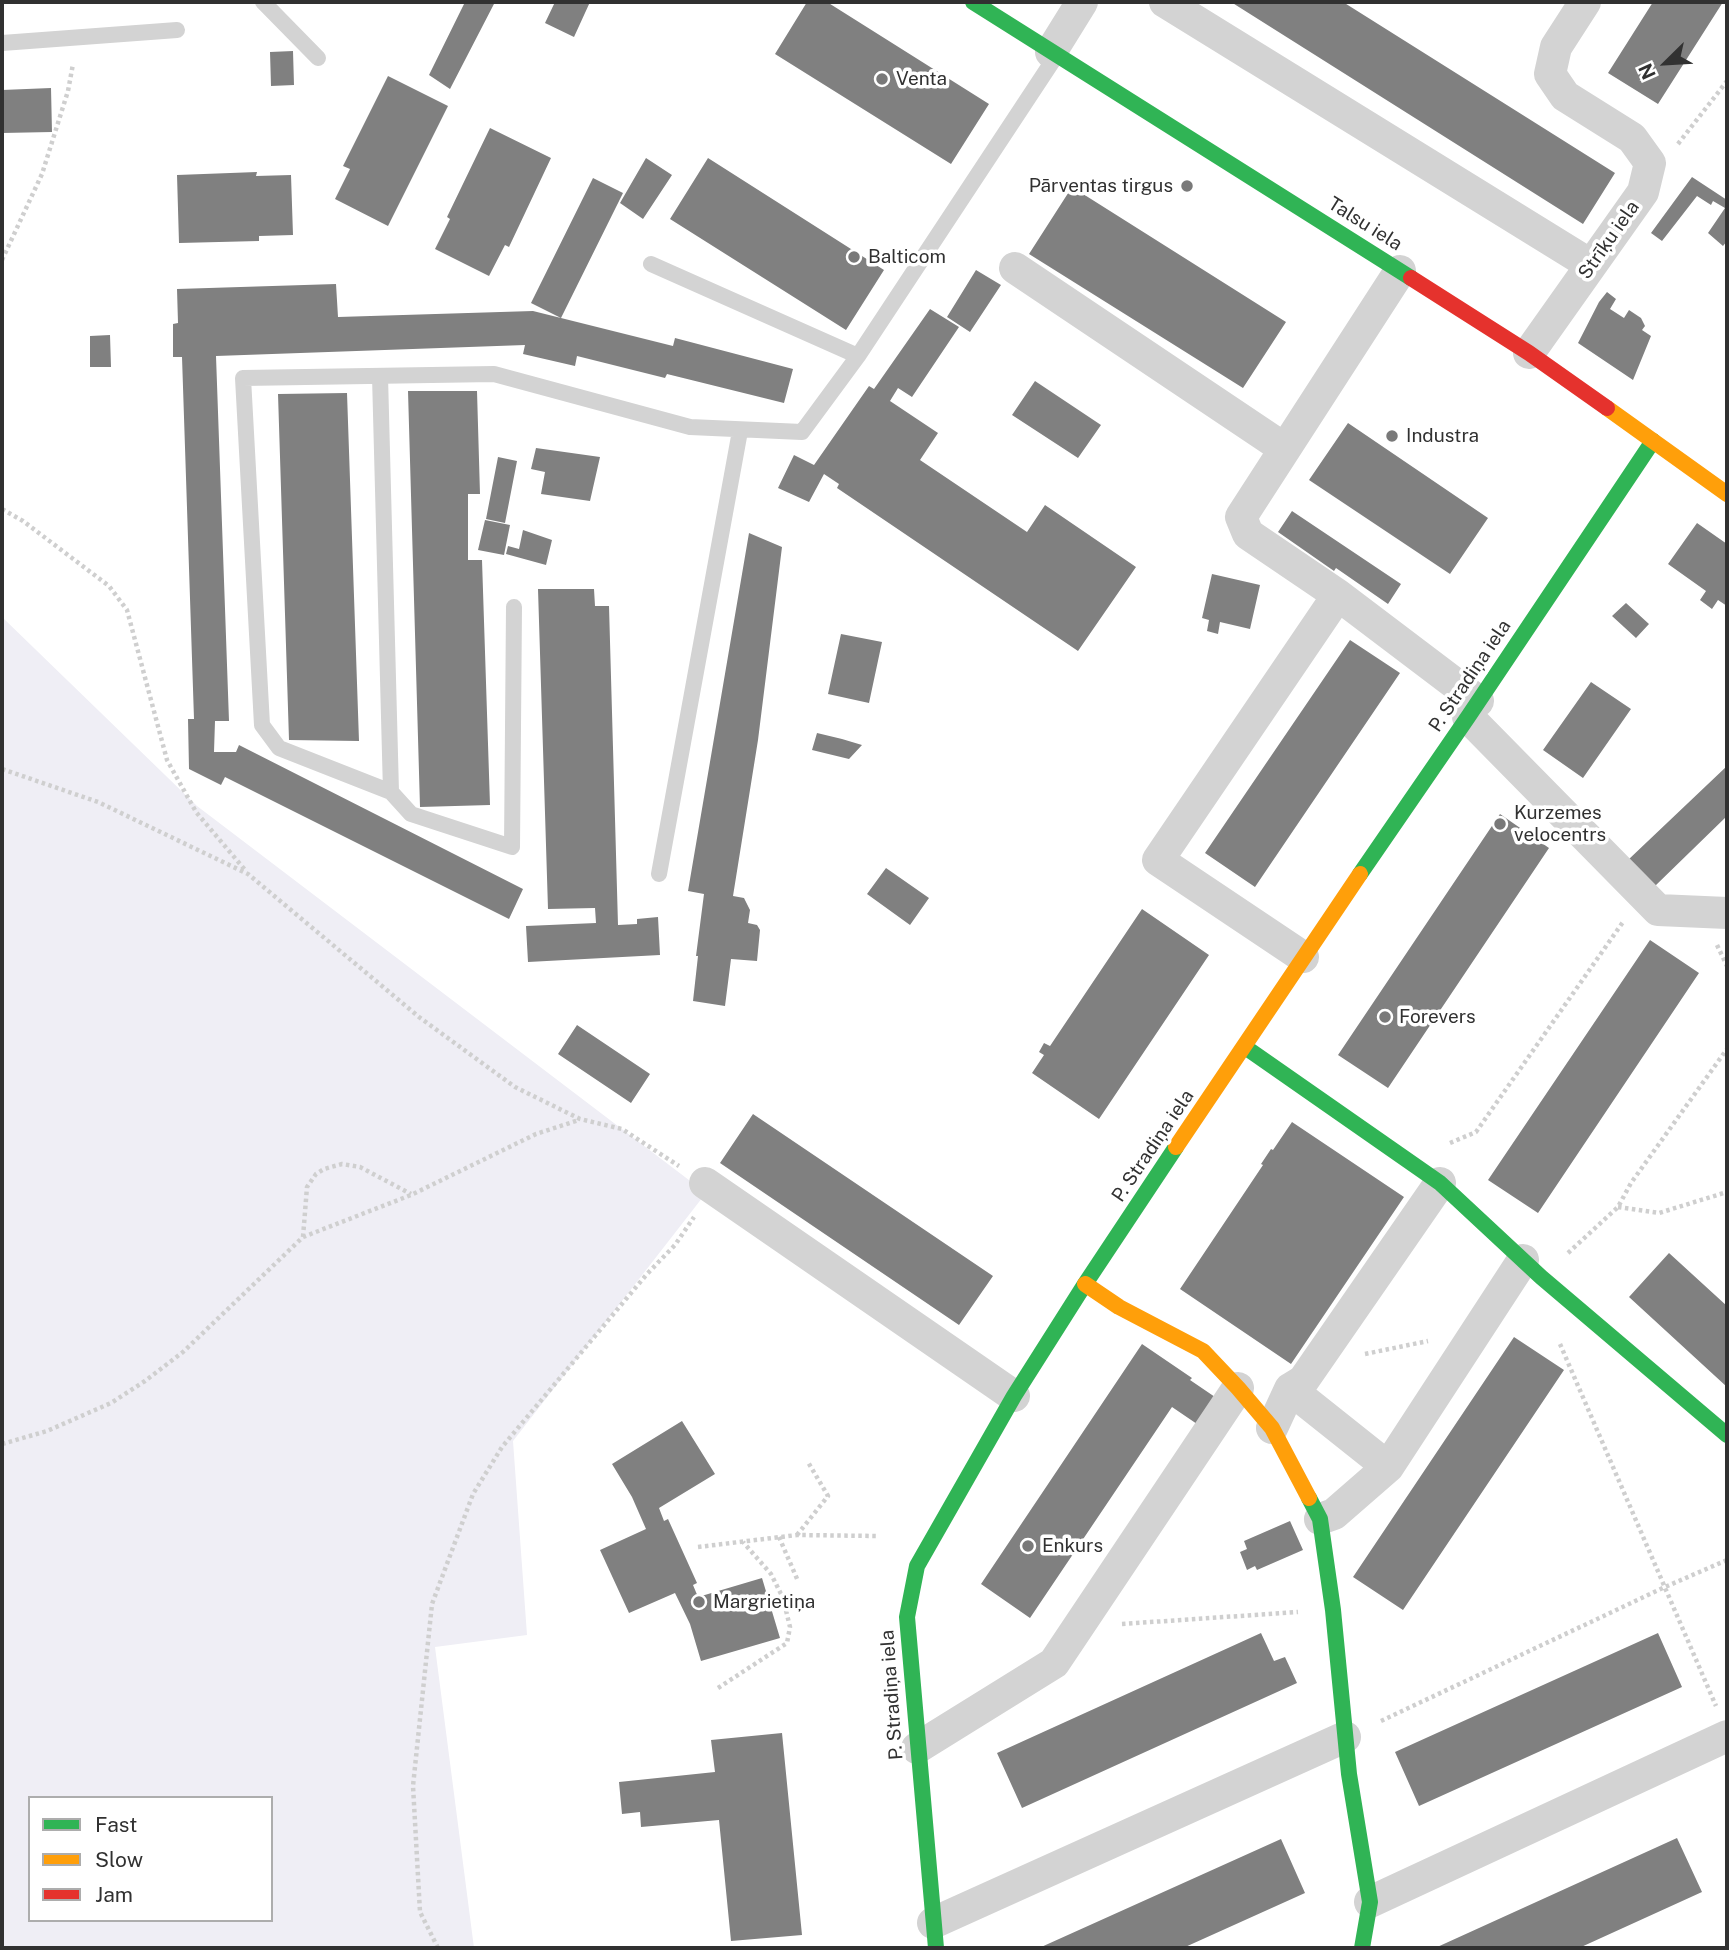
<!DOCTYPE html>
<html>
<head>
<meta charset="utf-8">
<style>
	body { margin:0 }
	#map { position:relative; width:1729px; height:1950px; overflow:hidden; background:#fff; font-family:"Public Sans",sans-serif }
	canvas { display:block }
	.frame { position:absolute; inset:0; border:4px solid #313131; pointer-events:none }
	.legend { position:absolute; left:28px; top:1796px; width:245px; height:126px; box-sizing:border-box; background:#fff; border:2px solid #adadad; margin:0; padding:9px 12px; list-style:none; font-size:21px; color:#313131 }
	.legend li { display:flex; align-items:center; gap:14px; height:35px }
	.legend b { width:35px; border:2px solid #adadad }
	.north { position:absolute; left:1631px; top:28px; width:70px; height:70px; -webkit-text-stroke:5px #fff; paint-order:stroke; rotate:246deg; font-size:19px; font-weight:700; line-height:28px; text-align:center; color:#313131 }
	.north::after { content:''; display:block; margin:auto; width:24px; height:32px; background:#313131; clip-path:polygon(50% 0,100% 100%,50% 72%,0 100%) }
</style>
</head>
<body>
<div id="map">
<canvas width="1729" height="1950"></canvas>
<div class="frame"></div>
<ul class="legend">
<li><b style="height:9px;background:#30b455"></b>Fast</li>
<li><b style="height:9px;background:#ff9f0a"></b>Slow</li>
<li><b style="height:9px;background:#e5322d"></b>Jam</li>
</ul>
<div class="north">N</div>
</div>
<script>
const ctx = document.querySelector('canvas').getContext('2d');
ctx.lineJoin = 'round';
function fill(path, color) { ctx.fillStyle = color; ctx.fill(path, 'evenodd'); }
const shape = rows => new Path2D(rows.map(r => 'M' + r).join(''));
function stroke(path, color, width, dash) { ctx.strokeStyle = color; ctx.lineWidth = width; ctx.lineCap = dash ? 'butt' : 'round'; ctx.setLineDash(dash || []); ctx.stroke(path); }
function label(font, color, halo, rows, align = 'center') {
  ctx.font = font + ' "Public Sans",sans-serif'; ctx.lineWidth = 7; ctx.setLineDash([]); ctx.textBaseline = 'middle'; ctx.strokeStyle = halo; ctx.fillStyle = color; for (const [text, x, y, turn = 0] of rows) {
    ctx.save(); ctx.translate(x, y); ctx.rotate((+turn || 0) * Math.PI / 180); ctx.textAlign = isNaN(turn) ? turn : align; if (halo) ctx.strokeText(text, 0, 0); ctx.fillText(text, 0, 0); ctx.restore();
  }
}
const green = shape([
	[2,617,197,806,706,1193,513,1441,527,1635,435,1647,474,1948,2,1948],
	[30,1798,271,1798,271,1920,30,1920]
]);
const building = shape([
	[465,2,495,2,450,89,429,75],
	[555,2,590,2,574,37,545,23],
	[807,2,827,2,989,104,951,164,775,54],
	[1231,2,1343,2,1615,173,1583,224],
	[1653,2,1723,2,1658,104,1608,73],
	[293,51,294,85,271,86,270,52],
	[388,76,448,106,388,226,335,199,350,169,343,166],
	[51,88,52,132,2,133,2,90],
	[490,128,551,158,509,247,505,245,489,276,435,249,450,219,447,217],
	[646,158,672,175,643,219,620,203],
	[708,158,884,270,846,330,670,219],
	[257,172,256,176,291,175,293,235,259,236,259,241,179,243,177,175],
	[1692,177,1727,200,1727,241,1723,246,1708,233,1725,208,1713,201,1711,205,1697,196,1662,241,1651,233],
	[593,178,623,193,561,318,531,303],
	[1072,187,1286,322,1243,388,1029,254],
	[976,270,1001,285,970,332,947,317],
	[336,284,338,317,533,311,673,346,675,338,793,369,784,403,667,374,665,378,577,356,575,366,523,354,525,345,216,356,229,721,215,721,214,752,236,752,239,745,523,889,509,919,225,777,221,785,189,769,188,719,194,719,182,357,173,357,173,324,178,323,177,289],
	[1607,292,1616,299,1610,309,1624,318,1629,310,1641,318,1645,326,1642,330,1651,336,1633,380,1578,343,1599,302],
	[930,309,959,327,912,397,898,388,890,401,938,433,920,460,1027,532,1045,505,1136,567,1078,651,837,488,839,484,824,474,809,502,778,488,794,455,814,465,869,386,874,389],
	[110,335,111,367,90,367,90,336],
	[1035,381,1101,425,1078,458,1012,415],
	[408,391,477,391,480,494,468,494,468,560,482,560,490,805,420,807],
	[347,393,359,741,289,740,278,394],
	[1348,423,1488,518,1450,574,1309,480],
	[536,448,600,457,590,501,541,494,545,472,531,469],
	[498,457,517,461,505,523,486,519],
	[1292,511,1401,584,1388,604,1336,568,1334,571,1278,532],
	[485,520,510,525,504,555,478,550],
	[1697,523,1727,544,1727,606,1718,600,1712,609,1700,600,1706,591,1668,564],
	[523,530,552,540,546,565,506,554,508,546,519,549],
	[749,533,782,547,758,740,733,896,744,898,750,910,748,923,757,925,760,930,757,961,731,959,725,1006,693,1001,698,956,696,956,704,894,688,891],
	[1212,574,1260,585,1250,629,1220,622,1218,634,1207,631,1209,620,1202,618],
	[538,589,594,589,595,606,609,606,618,925,637,924,637,919,658,917,660,955,528,962,526,926,596,923,595,908,548,909],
	[1626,603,1649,624,1636,638,1612,616],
	[841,634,882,642,869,703,828,694],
	[1350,640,1400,673,1255,887,1205,853],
	[1591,682,1631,709,1583,778,1543,750],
	[817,733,842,739,862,745,849,759,812,750],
	[1727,766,1727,816,1654,887,1628,860],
	[1500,814,1549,848,1388,1088,1338,1055],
	[886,868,929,898,910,925,867,894],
	[1142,909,1209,955,1099,1119,1032,1073,1044,1055,1039,1052,1044,1043,1050,1046],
	[1650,940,1699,973,1538,1213,1488,1180],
	[577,1025,650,1074,631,1103,558,1054],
	[753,1114,993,1276,959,1325,720,1163],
	[1292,1122,1404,1197,1291,1364,1180,1289,1263,1165,1261,1164,1271,1149,1273,1150],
	[1669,1253,1727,1306,1727,1387,1629,1297],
	[1514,1337,1564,1370,1403,1610,1353,1577],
	[1142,1344,1192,1378,1190,1380,1215,1397,1197,1424,1172,1407,1030,1618,981,1584],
	[682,1421,715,1474,659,1508,664,1521,668,1519,697,1583,693,1585,698,1597,762,1578,780,1638,701,1661,690,1624,675,1593,629,1613,600,1550,646,1529,632,1497,612,1464],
	[1290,1521,1303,1550,1257,1570,1255,1566,1247,1570,1240,1552,1247,1549,1244,1541],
	[1261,1633,1274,1661,1285,1657,1297,1683,1022,1808,997,1753],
	[1658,1633,1682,1687,1419,1806,1395,1752],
	[782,1733,802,1935,731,1941,719,1820,641,1827,640,1812,622,1814,619,1782,715,1772,711,1740],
	[1677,1838,1702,1892,1579,1948,1435,1948],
	[1281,1839,1305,1893,1183,1948,1039,1948]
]);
const path = shape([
	[1678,144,1727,81],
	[2,260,42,174,68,91,73,64],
	[2,509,23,521,109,586,127,610,167,760,196,812,246,871],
	[2,769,98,802,248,874,419,1017,515,1087,580,1119,622,1129,679,1166],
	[1717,945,1727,966],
	[1450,1143,1476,1132,1623,922],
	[1618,1207,1659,1213,1727,1192],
	[303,1237,307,1187,316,1174,324,1169,342,1164,360,1167,411,1194],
	[1568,1253,1618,1207,1631,1183,1727,1049],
	[1560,1344,1716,1706],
	[1365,1354,1428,1341],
	[2,1444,47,1431,111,1403,145,1381,183,1352,303,1237,411,1195,536,1134,579,1120],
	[797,1535,828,1496,808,1462],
	[779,1537,798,1581],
	[698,1547,797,1535,877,1536],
	[1122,1624,1298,1612],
	[718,1688,787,1643,790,1627,783,1598,771,1574,743,1542],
	[1381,1721,1665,1587,1727,1560],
	[438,1948,420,1912,413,1786,432,1604,473,1494,502,1447,647,1274,675,1245,694,1217]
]);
const lane = shape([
	[263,2,318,58],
	[2,43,177,30],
	[651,264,858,356,1056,56],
	[380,376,391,792,279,748,262,725,243,378,494,374,690,427,802,432,858,356],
	[391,792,411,814,512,847,514,607],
	[659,874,740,431]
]);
const street = shape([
	[1165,2,1591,265],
	[1051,52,1082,2],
	[1015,268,1285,449],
	[1400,271,1241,517,1248,534,1338,595,1478,701],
	[1529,353,1643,192,1650,163,1632,138,1565,96,1550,74,1556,47,1585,2],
	[1468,717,1658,910,1727,913],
	[1303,957,1158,860,1338,595],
	[705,1183,1014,1396],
	[1290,1389,1388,1467,1334,1514,1320,1519],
	[1272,1428,1290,1389,1303,1381,1440,1183],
	[1388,1467,1523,1260],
	[917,1748,1054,1663,1238,1388],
	[1370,1902,1727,1736],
	[933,1923,1345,1737]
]);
const fast = shape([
	[973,2,1411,278],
	[1360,874,1468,717,1653,441],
	[1245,1047,1440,1183,1541,1277,1727,1435],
	[1309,1498,1320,1519,1333,1610,1349,1774,1370,1902,1362,1948],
	[936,1948,907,1617,917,1566,1014,1396,1085,1284,1176,1147]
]);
const slow = shape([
	[1607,408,1727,494],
	[1176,1147,1360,874],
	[1085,1284,1119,1307,1203,1351,1238,1388,1272,1428,1309,1498]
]);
const jam = shape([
	[1411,278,1529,353,1607,408]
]);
const markers = [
	[882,79,7,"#797979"],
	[1187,186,7,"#797979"],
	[854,257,7,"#797979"],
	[1392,436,7,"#797979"],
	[1500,824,7,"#797979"],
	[1385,1017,7,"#797979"],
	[1028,1546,7,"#797979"],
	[699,1602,7,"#797979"]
];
const poiNames = [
	["Venta",896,79],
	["Pārventas tirgus",1173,186,"right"],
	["Balticom",868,257],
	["Industra",1406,436],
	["Kurzemes",1514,813],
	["velocentrs",1514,835],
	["Forevers",1399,1017],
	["Enkurs",1042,1546],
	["Margrietiņa",713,1602]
];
const streetNames = [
	["Talsu iela",1365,224,32],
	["Strīķu iela",1609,240,-55],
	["P. Stradiņa iela",1470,676,-56],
	["P. Stradiņa iela",1153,1146,-56],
	["P. Stradiņa iela",892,1695,-94]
];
fill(green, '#efeef5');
fill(building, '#808080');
stroke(path, '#cfcfcf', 4.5, [3.5, 3.5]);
stroke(lane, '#d3d3d3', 16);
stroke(street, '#d3d3d3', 32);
stroke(fast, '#30b455', 16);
stroke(slow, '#ff9f0a', 16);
stroke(jam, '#e5322d', 16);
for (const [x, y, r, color] of markers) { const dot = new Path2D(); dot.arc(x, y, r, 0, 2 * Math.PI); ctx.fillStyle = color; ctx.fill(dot); stroke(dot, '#fff', 2.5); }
label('19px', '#313131', '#fff', poiNames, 'left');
label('19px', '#313131', '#fff', streetNames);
</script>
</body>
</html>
